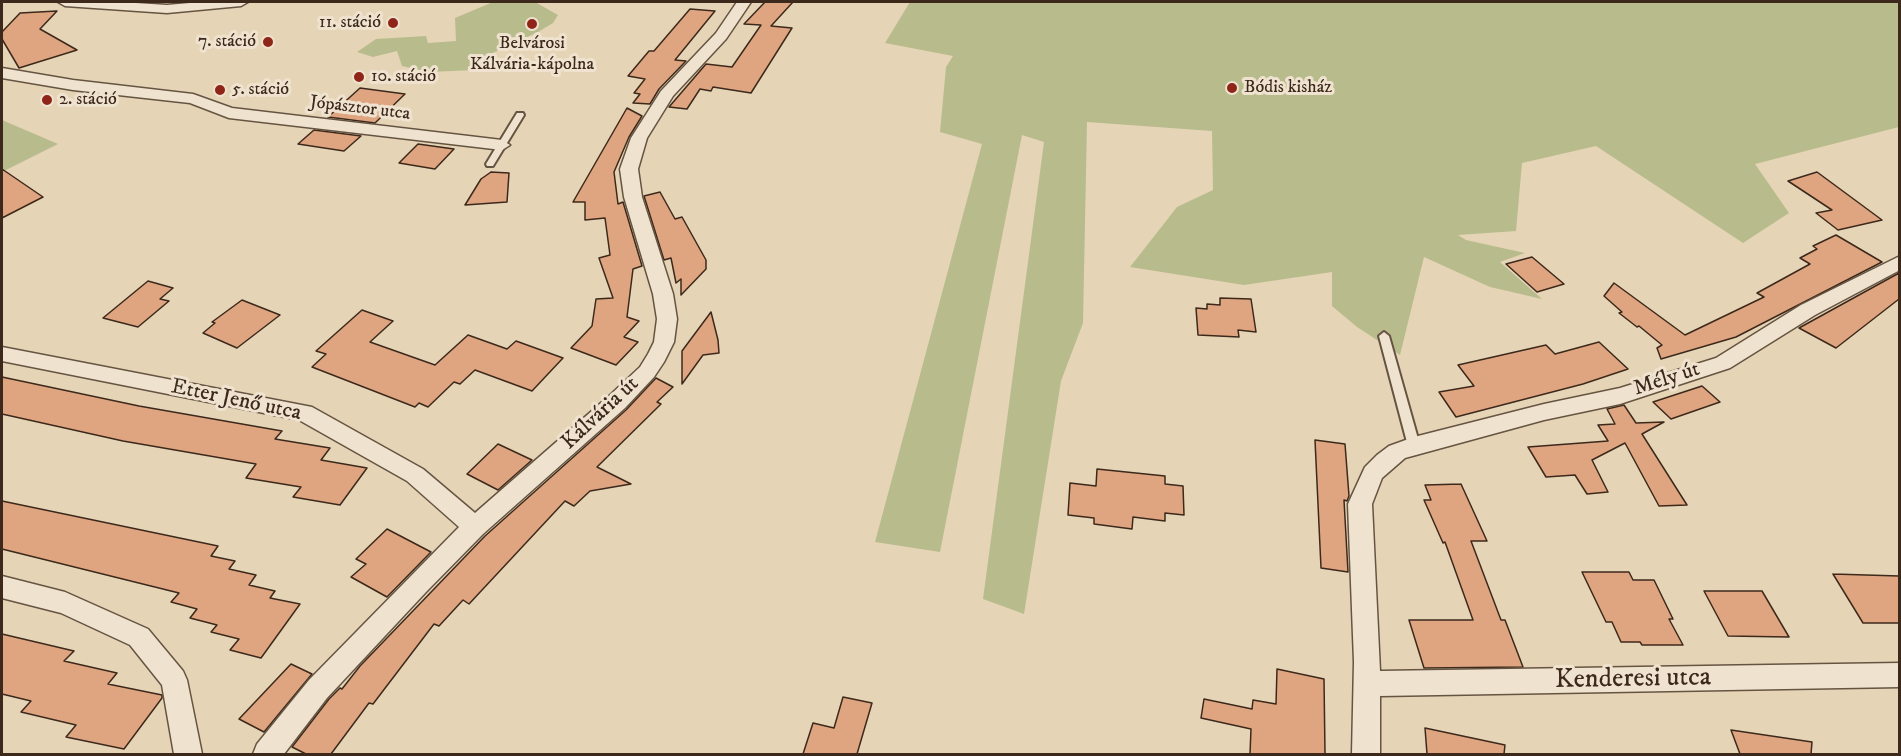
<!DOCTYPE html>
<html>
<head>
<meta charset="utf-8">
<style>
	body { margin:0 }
	#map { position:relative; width:1901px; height:756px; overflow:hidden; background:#e6d4b6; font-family:"IM FELL DW Pica",serif }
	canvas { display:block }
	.frame { position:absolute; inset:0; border:3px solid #3c291b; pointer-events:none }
</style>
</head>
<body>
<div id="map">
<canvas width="1901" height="756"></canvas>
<div class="frame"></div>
</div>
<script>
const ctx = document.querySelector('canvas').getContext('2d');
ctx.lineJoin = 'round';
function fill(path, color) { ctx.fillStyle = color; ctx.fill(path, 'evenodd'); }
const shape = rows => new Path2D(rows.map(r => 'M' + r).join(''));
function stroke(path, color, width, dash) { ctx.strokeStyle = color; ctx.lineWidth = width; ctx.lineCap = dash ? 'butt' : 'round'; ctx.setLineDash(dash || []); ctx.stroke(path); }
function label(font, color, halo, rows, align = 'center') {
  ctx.font = font + ' "IM FELL DW Pica",serif'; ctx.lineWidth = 6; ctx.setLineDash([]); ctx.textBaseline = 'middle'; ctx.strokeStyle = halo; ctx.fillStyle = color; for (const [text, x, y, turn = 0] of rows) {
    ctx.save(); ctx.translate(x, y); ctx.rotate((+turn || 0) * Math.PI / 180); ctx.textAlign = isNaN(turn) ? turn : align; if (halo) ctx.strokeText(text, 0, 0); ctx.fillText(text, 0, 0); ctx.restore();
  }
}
const green = shape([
	[493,2,535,2,558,15,553,23,538,32,482,58,475,70,429,72,402,66,397,51,373,57,357,52,376,39,426,36,428,43,456,41,455,18],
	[910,2,1899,2,1899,127,1755,164,1789,213,1743,243,1596,146,1522,163,1516,231,1458,235,1466,240,1525,253,1500,262,1542,299,1490,287,1424,257,1400,355,1357,327,1332,306,1332,272,1244,285,1130,267,1177,207,1213,190,1212,131,1087,122,1083,323,1061,381,1024,614,983,599,1044,142,1022,135,940,552,875,542,982,144,940,132,946,67,953,56,885,43],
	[2,120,58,144,2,172]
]);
const building = shape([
	[765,2,793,2,771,26,792,28,751,93,713,87,711,91,700,89,687,109,669,107,706,64,732,67,761,25,744,24,765,2],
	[690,9,715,11,675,60,686,61,659,89,650,104,633,103,640,94,634,93,645,79,628,76,649,51,654,51,690,9],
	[57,11,40,29,77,50,19,68,2,39,2,32,20,13,57,11],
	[360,88,405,94,375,123,328,117,360,88],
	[627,108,642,116,629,137,614,172,618,204,623,202,642,266,633,269,627,317,639,321,624,337,638,342,616,365,571,348,592,326,596,299,613,298,599,258,610,255,605,218,585,220,585,202,573,202,627,108],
	[314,130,361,136,344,151,298,144,314,130],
	[418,144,454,149,435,169,399,163,418,144],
	[2,169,43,197,2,218,2,169],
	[491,172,509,173,507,202,465,205,481,179,491,172],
	[1817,172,1882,220,1838,230,1816,213,1832,210,1788,181,1817,172],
	[660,192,675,219,682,217,706,260,706,269,681,295,681,279,676,283,671,258,664,260,644,196,660,192],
	[1836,235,1882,262,1736,337,1661,359,1657,348,1662,345,1639,326,1637,327,1619,313,1622,312,1604,296,1614,283,1685,335,1764,297,1757,293,1810,264,1800,258,1817,249,1813,246,1836,235],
	[1532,257,1564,284,1537,292,1506,264,1532,257],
	[1899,273,1899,299,1836,348,1799,328,1899,273],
	[148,281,173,288,160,299,169,301,138,327,103,318,148,281],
	[1220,298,1251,299,1256,332,1238,330,1239,337,1198,335,1196,308,1207,309,1207,304,1220,305,1220,298],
	[242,300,280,315,237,348,203,333,215,323,212,322,242,300],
	[362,310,393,321,370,342,435,365,468,335,507,349,516,341,563,358,532,391,475,370,460,384,454,382,428,407,419,403,415,407,312,367,326,354,316,351,362,310],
	[711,312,718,340,719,353,703,355,682,384,682,351,711,312],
	[1599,342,1628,369,1583,384,1456,417,1439,392,1474,386,1458,365,1546,345,1555,354,1599,342],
	[2,377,139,406,282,431,275,439,330,448,321,460,367,468,340,505,293,497,301,487,246,478,256,464,123,441,2,414,2,377],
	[656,378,673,387,657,402,661,404,597,467,631,484,590,491,574,506,565,501,469,604,463,600,439,626,434,624,373,704,369,703,331,754,306,754,292,747,329,699,340,688,342,689,360,666,485,536,626,410,656,378],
	[1702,386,1720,402,1671,419,1653,402,1702,386],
	[1624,405,1636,423,1664,422,1642,434,1687,505,1659,506,1625,443,1592,460,1608,492,1587,494,1575,475,1546,477,1528,447,1608,441,1598,425,1615,424,1607,409,1624,405],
	[1315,440,1345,444,1349,496,1347,501,1344,500,1348,572,1321,568,1315,440],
	[498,444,532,460,498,490,467,474,498,444],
	[1097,469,1165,476,1165,484,1183,486,1184,515,1165,513,1165,521,1133,517,1132,529,1094,524,1094,518,1068,515,1070,483,1096,486,1097,469],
	[1461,484,1487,541,1471,541,1501,620,1505,620,1523,667,1424,668,1409,620,1473,620,1445,542,1443,543,1424,500,1431,500,1425,485,1461,484],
	[2,501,218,546,211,556,235,561,229,569,256,575,249,585,275,591,270,598,300,604,261,658,230,650,239,639,211,632,217,625,190,618,197,609,171,602,179,593,2,549,2,501],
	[387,529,431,552,387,597,351,577,366,564,356,559,387,529],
	[1582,572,1629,572,1633,580,1654,580,1673,619,1669,619,1683,645,1642,645,1640,642,1621,642,1612,622,1606,622,1582,572],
	[1833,574,1899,576,1899,623,1863,623,1833,574],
	[1704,591,1762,591,1789,637,1728,636,1704,591],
	[2,634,74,651,64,661,117,673,108,684,162,695,162,698,124,749,66,737,76,725,21,712,31,701,2,694,2,634],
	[291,664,312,674,264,732,239,719,291,664],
	[1277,669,1324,679,1325,754,1250,754,1251,729,1201,718,1204,699,1252,709,1253,700,1276,704,1277,669],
	[843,697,872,703,857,754,803,754,813,723,834,728,843,697],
	[1425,728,1505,745,1504,754,1427,754,1425,728],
	[1731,730,1812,742,1811,754,1740,754,1731,730]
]);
const service = shape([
	[517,113,523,113,524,115,493,166,487,166,486,164,517,113],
	[1384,332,1389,336,1420,446,1418,449,1414,450,1410,449,1408,446,1379,336,1384,332]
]);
const minor = shape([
	[58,2,120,2,167,5,201,2,248,2,241,6,167,13,65,6,58,2],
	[737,2,751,2,726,39,673,96,647,138,638,169,642,197,673,294,677,319,674,342,664,362,654,377,625,408,483,534,426,592,327,698,284,754,253,754,257,744,309,680,459,527,407,481,299,420,2,361,2,347,312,407,423,469,475,513,609,396,640,367,648,354,654,342,657,319,653,294,624,197,620,169,631,138,661,91,716,33,737,2],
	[2,68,73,80,193,94,232,108,502,140,510,145,502,150,229,118,190,103,73,90,2,78,2,68],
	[1900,256,1900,270,1815,315,1730,368,1620,404,1544,420,1405,458,1382,478,1372,504,1380,671,1900,663,1900,687,1380,696,1380,754,1352,754,1354,662,1348,504,1365,467,1377,455,1389,446,1414,437,1544,404,1620,388,1716,358,1801,305,1900,256],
	[2,576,65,592,148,629,183,671,187,680,202,754,174,754,162,685,130,645,61,613,2,598,2,576]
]);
const markers = [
	[393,23,6,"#8f2418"],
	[532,24,6,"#8f2418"],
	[268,42,6,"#8f2418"],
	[359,77,6,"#8f2418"],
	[1232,88,6,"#8f2418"],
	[220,90,6,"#8f2418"],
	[47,100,6,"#8f2418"]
];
const farPoinames = [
	["11. stáció",381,23,"right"],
	["7. stáció",256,42,"right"],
	["Belvárosi",532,44,"center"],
	["Kálvária-kápolna",532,65,"center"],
	["10. stáció",371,77],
	["Bódis kisház",1244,88],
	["5. stáció",232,90],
	["2. stáció",59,100]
];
const farStreetnames = [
	["Jópásztor utca",360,109,7]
];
const streetNames = [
	["Mély út",1667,380,-18],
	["Etter Jenő utca",236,401,12],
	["Kálvária út",601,414,-43]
];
const nearStreetnames = [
	["Kenderesi utca",1633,680,-1]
];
fill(green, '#b8bc8c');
fill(building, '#dfa581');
stroke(building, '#3c291b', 1.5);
stroke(service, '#665442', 4);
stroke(minor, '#665442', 3);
fill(service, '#efe3d0');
fill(minor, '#efe3d0');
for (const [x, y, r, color] of markers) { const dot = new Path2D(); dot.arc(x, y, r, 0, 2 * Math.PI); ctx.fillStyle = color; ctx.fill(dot); stroke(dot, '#efe3d0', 2); }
label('18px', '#3c291b', '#efe3d0', farPoinames, 'left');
label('18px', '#3c291b', '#efe3d0', farStreetnames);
label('22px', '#3c291b', '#efe3d0', streetNames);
label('27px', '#3c291b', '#efe3d0', nearStreetnames);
</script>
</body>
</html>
